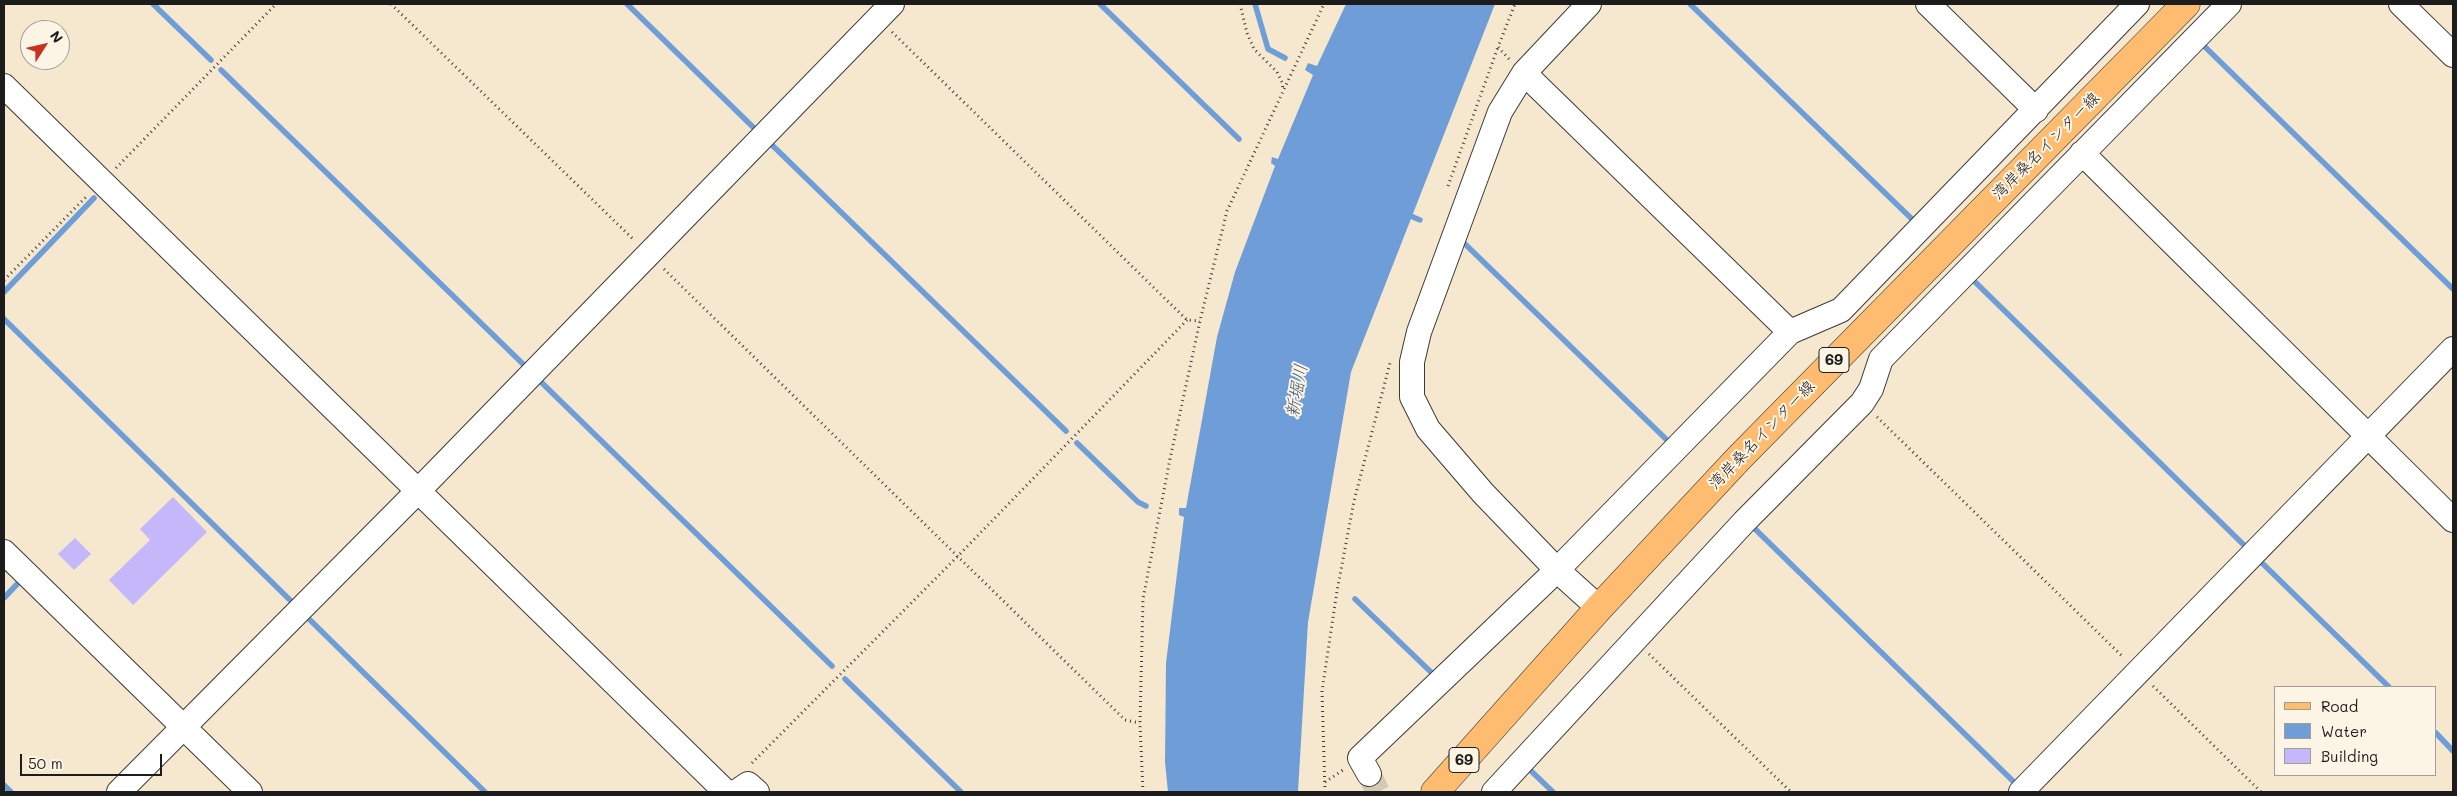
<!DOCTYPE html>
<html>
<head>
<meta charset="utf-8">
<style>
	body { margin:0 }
	#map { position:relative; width:2457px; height:796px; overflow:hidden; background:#f5e8cf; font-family:Mali,sans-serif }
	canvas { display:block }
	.frame { position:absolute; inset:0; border:5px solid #1c1c1c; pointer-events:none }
	.legend { position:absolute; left:2274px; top:686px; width:162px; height:90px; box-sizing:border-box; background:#fcf5e5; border:1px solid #a29e95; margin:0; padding:6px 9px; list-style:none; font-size:15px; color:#1c1c1c }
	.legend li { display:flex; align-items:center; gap:10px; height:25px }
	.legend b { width:25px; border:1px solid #a29e95 }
	.north { position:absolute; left:20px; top:20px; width:50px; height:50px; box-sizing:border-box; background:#fcf5e5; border:1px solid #a29e95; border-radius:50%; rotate:55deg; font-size:14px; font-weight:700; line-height:20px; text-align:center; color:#1c1c1c }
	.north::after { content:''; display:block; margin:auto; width:18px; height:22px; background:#c8321e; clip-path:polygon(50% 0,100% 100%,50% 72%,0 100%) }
	.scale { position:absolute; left:20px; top:754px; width:142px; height:22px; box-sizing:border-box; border:2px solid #1c1c1c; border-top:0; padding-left:6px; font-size:15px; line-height:18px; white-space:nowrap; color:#1c1c1c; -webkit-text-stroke:4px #fcf5e5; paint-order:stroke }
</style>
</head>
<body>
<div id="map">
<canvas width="2457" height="796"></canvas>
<div class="frame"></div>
<ul class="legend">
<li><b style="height:6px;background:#fdbc6f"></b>Road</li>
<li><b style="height:14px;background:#6f9dd7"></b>Water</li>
<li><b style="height:14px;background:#c4b8fb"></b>Building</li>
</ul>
<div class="north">N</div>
<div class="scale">50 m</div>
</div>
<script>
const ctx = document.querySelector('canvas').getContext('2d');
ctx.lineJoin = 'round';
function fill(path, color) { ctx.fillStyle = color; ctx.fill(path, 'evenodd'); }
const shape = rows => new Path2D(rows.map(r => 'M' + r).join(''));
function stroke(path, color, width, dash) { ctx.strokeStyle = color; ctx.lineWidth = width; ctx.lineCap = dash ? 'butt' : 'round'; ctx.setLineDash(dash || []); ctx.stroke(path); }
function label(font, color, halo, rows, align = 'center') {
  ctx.font = font + ' Mali,"Klee One",sans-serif'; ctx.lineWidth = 4; ctx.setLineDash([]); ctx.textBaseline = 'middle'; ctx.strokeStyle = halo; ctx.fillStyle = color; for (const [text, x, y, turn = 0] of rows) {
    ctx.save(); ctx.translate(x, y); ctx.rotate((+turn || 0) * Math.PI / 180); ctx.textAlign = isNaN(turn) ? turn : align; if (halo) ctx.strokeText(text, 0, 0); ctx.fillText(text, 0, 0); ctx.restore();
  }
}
const water = shape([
	[1346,4,1495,4,1351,372,1308,622,1298,792,1168,792,1165,762,1166,663,1184,517,1179,515,1179,508,1186,508,1217,337,1235,272,1275,166,1271,163,1272,157,1278,159,1313,75,1305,70,1308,63,1317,66]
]);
const stream = shape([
	[153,4,211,60],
	[627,4,754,128],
	[1100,4,1239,139],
	[1255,4,1268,49,1285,58],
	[1690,4,1915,222],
	[2201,43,2453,289],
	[221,70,523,364],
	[772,145,1066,431],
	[1406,214,1420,220],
	[1464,243,1670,443],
	[1970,277,2248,549],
	[4,292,94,198],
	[4,319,291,601],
	[540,381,832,666],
	[1077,443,1138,502,1146,506],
	[1753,527,2017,785],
	[2259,560,2389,687],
	[4,598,20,581,16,577],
	[1355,599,1434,675],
	[307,617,485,792],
	[845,679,961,792],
	[2436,733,2453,751],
	[1528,768,1553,792],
	[4,785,11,792]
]);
const building = shape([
	[173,497,207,532,133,605,109,580,150,540,140,529],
	[75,538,91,554,74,570,58,554]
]);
const minorTunnel = shape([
	[1369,774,1378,792]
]);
const path = shape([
	[391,4,634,240],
	[1240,4,1247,33,1254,49,1277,72,1282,82,1283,90],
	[892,32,1187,320,1200,321],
	[1509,59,1498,47,1515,4],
	[116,168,276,4],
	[1448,186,1498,47],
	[664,269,1125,720,1140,723],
	[4,280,88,195],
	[1877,417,2123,657],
	[1649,654,1791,792],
	[2153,686,2261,792],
	[752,763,957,557,1187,320],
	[1325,782,1343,770],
	[1143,792,1140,723,1143,599,1170,459,1200,321,1227,211,1324,4],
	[1325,792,1322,691,1337,591,1354,501,1390,363]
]);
const minor = shape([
	[1589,4,1524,73,1500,112,1419,332,1412,362,1412,397,1428,429,1483,493,1557,570,1599,608],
	[1928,4,2036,110],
	[2401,4,2453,55],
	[1524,73,1790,332],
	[4,86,726,792],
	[2082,153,2453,520],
	[4,552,250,792],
	[1369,774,1360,758,1557,570,1790,332,1841,310,2137,4],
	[119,792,418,491,892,4],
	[736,792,748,784,757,792],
	[1494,792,1744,522,1862,403,1871,389,1881,359,2229,4],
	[2021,792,2453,349]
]);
const major = shape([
	[1435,792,1599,608,1739,458,2186,4]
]);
const shields = [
	[1834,360,30],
	[1464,760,30]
];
const shieldNames = [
	["69",1834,360],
	["69",1464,760]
];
const streetNames = [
	["湾岸桑名インター線",2046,146,-45],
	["湾岸桑名インター線",1762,435,-46]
];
const waterNames = [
	["新堀川",1297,391,-80]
];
fill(water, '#6f9dd7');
stroke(stream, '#6f9dd7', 5.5);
fill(building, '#c4b8fb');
stroke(minorTunnel, '#d4c9b4', 24, [24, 12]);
stroke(minor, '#3d3b37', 26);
stroke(major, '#3d3b37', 29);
stroke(path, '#3d3b37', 3, [1, 4]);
stroke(minor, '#fff', 24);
stroke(major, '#fdbc6f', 28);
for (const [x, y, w] of shields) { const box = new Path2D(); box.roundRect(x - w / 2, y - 12.5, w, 25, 4); ctx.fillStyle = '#fcf5e5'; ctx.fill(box); stroke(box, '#1c1c1c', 1); }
label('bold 15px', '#1c1c1c', null, shieldNames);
label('16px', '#1c1c1c', '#fcf5e5', streetNames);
label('italic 18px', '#415670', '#fcf5e5', waterNames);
</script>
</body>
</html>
